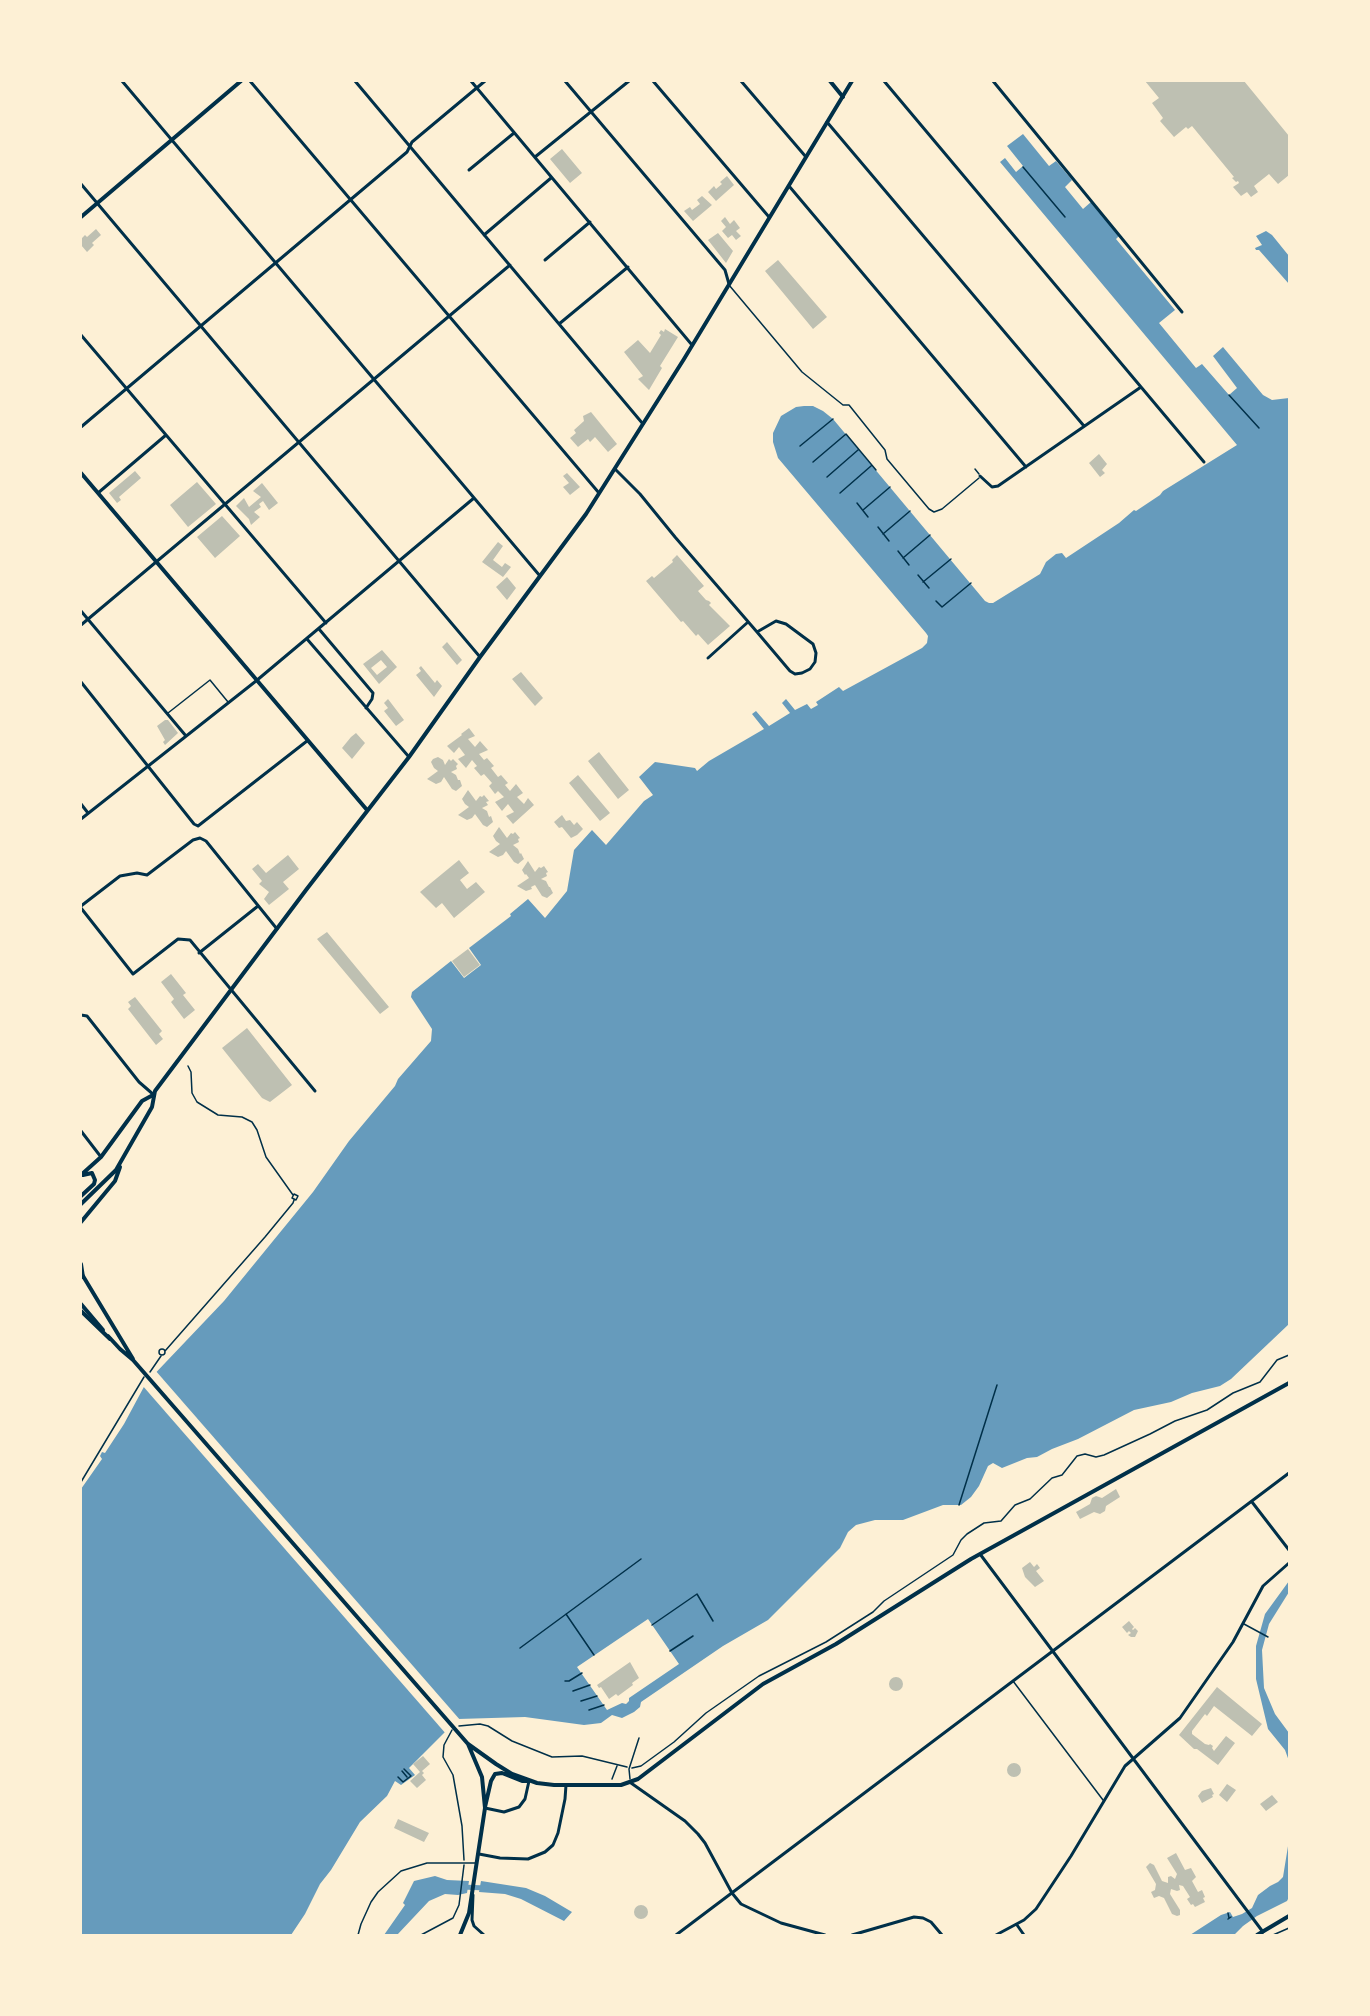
<!DOCTYPE html>
<html>
<head>
<meta charset="utf-8">
<style>
	body { margin:0 }
	#map { position:relative; width:1370px; height:2016px; overflow:hidden; background:#fdf0d5; font-family:"Asap Condensed",sans-serif }
	canvas { display:block }
	.frame { position:absolute; inset:0; border:82px solid #fdf0d5; pointer-events:none }
</style>
</head>
<body>
<div id="map">
<canvas width="1370" height="2016"></canvas>
<div class="frame"></div>
</div>
<script>
const ctx = document.querySelector('canvas').getContext('2d');
ctx.lineJoin = 'round';
function fill(path, color) { ctx.fillStyle = color; ctx.fill(path, 'evenodd'); }
const shape = rows => new Path2D(rows.map(r => 'M' + r).join(''));
function stroke(path, color, width, dash) { ctx.strokeStyle = color; ctx.lineWidth = width; ctx.lineCap = dash ? 'butt' : 'round'; ctx.setLineDash(dash || []); ctx.stroke(path); }
const water = shape([
	[1023,134,1049,166,1056,161,1072,180,1065,187,1083,209,1091,202,1119,236,1116,239,1175,310,1159,323,1196,368,1202,364,1229,395,1237,388,1213,356,1223,347,1263,395,1272,400,1289,398,1289,1324,1231,1379,1220,1386,1192,1393,1171,1402,1134,1410,1078,1439,1052,1449,1037,1457,1027,1458,1002,1468,993,1463,988,1466,979,1486,971,1497,961,1505,943,1505,903,1520,875,1520,856,1525,848,1532,840,1548,768,1620,723,1646,641,1702,640,1707,634,1712,622,1718,612,1715,601,1723,584,1725,525,1717,458,1719,409,1768,415,1775,401,1785,395,1781,387,1796,360,1822,331,1870,320,1884,305,1914,291,1935,81,1935,81,1489,102,1459,100,1456,102,1452,105,1453,124,1424,146,1383,224,1301,313,1192,349,1141,395,1086,398,1079,431,1041,432,1029,411,997,412,992,451,961,464,978,481,965,469,948,511,916,510,914,528,899,545,918,567,891,574,850,592,830,606,845,644,801,653,795,639,777,655,762,695,768,697,771,709,761,764,729,752,714,756,711,769,726,790,713,782,703,786,699,795,710,807,704,811,709,818,705,816,702,839,687,843,691,922,648,927,643,928,636,926,633,778,458,773,442,773,433,781,416,796,407,804,406,813,406,823,411,833,419,985,601,989,603,993,603,1040,574,1046,562,1056,554,1062,553,1066,558,1119,523,1134,510,1136,511,1160,495,1163,491,1237,445,1000,162,1005,158,1016,172,1023,166,1007,146],
	[648,1619,679,1664,629,1698,629,1701,626,1704,622,1703,607,1710,577,1667],
	[1266,231,1272,235,1289,256,1289,284,1259,250,1256,250,1255,248,1262,245,1256,236],
	[1289,1581,1289,1592,1269,1624,1262,1650,1264,1688,1275,1714,1289,1733,1289,1761,1285,1750,1268,1729,1256,1679,1256,1646,1265,1614],
	[1289,1840,1289,1897,1287,1901,1257,1916,1243,1926,1234,1935,1190,1935,1221,1915,1230,1912,1233,1917,1242,1914,1252,1908,1258,1895,1270,1886,1278,1882,1283,1877],
	[435,1876,447,1880,469,1881,467,1893,458,1895,445,1894,429,1901,397,1935,384,1935,405,1905,403,1903,414,1881],
	[481,1881,526,1888,545,1896,572,1912,564,1921,521,1899,505,1894,479,1892]
]);
const pier = shape([
	[155,1370,461,1721,447,1735,142,1385]
]);
const canal = shape([
	[462,1887,486,1888]
]);
const building = shape([
	[1145,81,1244,81,1289,136,1289,175,1278,184,1269,174,1254,186,1258,192,1251,197,1247,192,1241,196,1233,187,1239,183,1238,181,1236,182,1232,178,1234,177,1192,126,1188,129,1186,127,1174,137,1160,121,1163,118,1152,103,1159,98],
	[562,149,582,173,570,183,550,159],
	[727,176,734,185,716,201,708,192,714,186,716,189,722,184,720,182],
	[702,196,712,205,693,221,684,211,690,207,692,210,700,204,697,200],
	[725,217,730,224,734,220,740,228,736,231,741,236,736,240,732,235,728,238,722,231,726,227,721,221],
	[96,229,101,235,92,243,94,245,87,252,81,245,81,237,82,238,85,235,87,237],
	[718,233,733,251,726,263,708,240],
	[778,260,827,317,813,329,765,271],
	[665,329,678,337,660,366,662,368,649,390,638,379,643,376,624,352,638,340,650,353,661,335,659,333,661,330,664,332],
	[591,412,617,444,608,452,595,437,590,442,588,439,578,447,570,438,576,433,574,430,584,421,583,416],
	[1099,454,1107,464,1102,470,1105,473,1100,477,1089,463],
	[135,471,141,478,119,497,121,500,117,503,109,493],
	[567,473,580,487,570,495,563,487,569,483,563,476],
	[197,482,216,504,188,527,170,505],
	[262,483,278,503,269,510,263,501,259,504,261,507,254,512,260,517,251,525,249,519,236,506,244,498,249,507,261,497,253,491],
	[222,516,240,536,215,558,197,537],
	[498,542,503,546,493,560,502,567,505,563,511,567,503,577,482,562],
	[677,555,704,586,698,591,706,600,709,601,711,603,709,605,730,626,708,645,698,634,696,636,683,621,681,622,646,581,652,576,654,578,673,562,672,560],
	[507,577,516,588,507,600,496,587],
	[447,642,462,660,457,665,442,647],
	[382,650,397,667,379,684,363,664],
	[381,660,387,667,377,675,371,668],
	[421,666,435,683,437,680,442,686,434,697,416,675,421,671,419,668],
	[521,672,543,698,535,706,512,679],
	[388,699,404,720,396,726,384,711,388,708,384,703],
	[165,720,168,720,178,733,165,745,163,742,165,740,157,726],
	[469,728,475,736,468,739,475,747,480,741,488,750,479,754,484,760,487,758,494,766,491,768,498,777,501,775,508,783,505,785,510,791,516,784,523,793,517,797,524,804,528,798,534,805,513,824,506,816,514,812,508,804,502,811,495,802,504,797,498,791,495,794,489,786,492,783,484,774,481,776,474,768,477,766,472,760,466,768,458,759,465,755,459,747,454,753,447,746,462,735,461,734],
	[356,733,365,743,352,759,342,748,351,737],
	[599,752,629,790,618,799,588,761],
	[438,757,443,760,445,765,449,759,451,761,453,759,458,764,456,766,457,769,451,772,456,775,458,780,460,780,462,786,456,791,452,789,444,777,441,782,436,784,427,779,438,771,434,768,431,762,433,759],
	[578,775,610,813,600,821,569,783],
	[468,790,476,801,480,796,482,797,484,795,489,801,486,802,488,805,482,808,487,811,489,817,491,816,493,822,487,827,483,825,475,814,472,818,467,820,458,815,469,807,465,804,462,799],
	[562,815,566,821,570,820,574,825,577,822,583,829,577,835,571,838,562,827,559,828,554,822],
	[499,827,507,838,511,833,513,834,515,832,520,838,518,839,519,842,513,845,518,849,520,854,521,853,524,859,518,864,514,862,506,851,503,855,498,857,489,852,500,844,496,841,493,836],
	[288,855,299,869,283,882,289,889,269,905,264,899,269,892,259,884,262,881,252,869,258,864,266,873],
	[459,860,469,873,460,880,467,889,476,882,485,892,454,918,442,903,436,908,420,892],
	[528,861,535,872,539,867,541,868,544,866,548,872,546,873,547,876,541,879,546,881,549,887,550,887,553,893,547,898,542,896,535,885,531,887,532,889,526,891,517,886,529,878,526,874,525,875,522,870],
	[327,932,389,1007,380,1014,317,939],
	[468,949,480,965,464,977,452,961],
	[171,974,186,993,183,995,195,1010,184,1019,171,1002,174,999,161,982],
	[135,997,162,1031,159,1034,163,1039,156,1045,128,1009,131,1006,128,1002],
	[247,1028,292,1085,270,1102,262,1098,222,1048],
	[1116,1489,1120,1497,1106,1506,1105,1511,1100,1514,1094,1512,1080,1519,1076,1512,1090,1504,1092,1498,1096,1496,1102,1498],
	[1030,1562,1034,1567,1037,1564,1040,1568,1036,1571,1044,1581,1035,1587,1025,1577,1022,1568],
	[1129,1621,1134,1627,1132,1629,1133,1630,1135,1628,1138,1631,1135,1637,1131,1637,1128,1635,1131,1633,1129,1631,1127,1633,1122,1627],
	[630,1662,639,1678,632,1683,633,1685,618,1696,616,1694,609,1699,601,1687,599,1688,597,1685],
	'889 1684a7 7 0 1 1 14 0a7 7 0 1 1-14 0Z',
	[1217,1687,1262,1724,1252,1736,1214,1706,1207,1716,1205,1714,1192,1731,1192,1734,1205,1744,1209,1745,1210,1744,1213,1746,1212,1748,1214,1751,1226,1736,1235,1743,1218,1765,1197,1749,1194,1749,1179,1735],
	[423,1756,430,1764,422,1771,424,1773,422,1775,426,1780,417,1788,410,1781,420,1772,413,1764],
	'1007 1770a7 7 0 1 1 14 0a7 7 0 1 1-14 0Z',
	[1227,1784,1236,1790,1227,1802,1219,1795],
	[1211,1788,1214,1794,1212,1795,1213,1797,1202,1803,1198,1796,1202,1791],
	[1272,1795,1278,1802,1266,1811,1260,1804],
	[398,1819,429,1833,424,1842,394,1828],
	[1176,1853,1185,1870,1191,1868,1196,1877,1192,1881,1198,1892,1202,1890,1205,1897,1203,1898,1205,1902,1195,1907,1193,1904,1191,1905,1187,1899,1190,1897,1183,1886,1179,1885,1180,1890,1177,1891,1171,1889,1170,1894,1180,1910,1180,1915,1177,1916,1172,1914,1164,1898,1159,1896,1154,1898,1151,1892,1155,1890,1156,1884,1146,1867,1150,1863,1154,1865,1162,1881,1168,1883,1168,1877,1171,1876,1175,1879,1177,1874,1167,1858],
	'634 1912a7 7 0 1 1 14 0a7 7 0 1 1-14 0Z'
]);
const path = shape([
	[1023,167,1065,217],
	[1229,395,1259,428],
	[800,446,833,419],
	[813,462,846,434,876,470],
	[827,477,858,450],
	[840,493,871,466],
	[857,503,868,517],
	[863,510,890,487],
	[878,527,889,541],
	[883,534,910,511],
	[898,551,909,565],
	[903,558,930,535],
	[918,575,929,588],
	[923,582,951,559],
	[936,601,942,607,971,583],
	[188,1066,191,1072,192,1093,197,1102,218,1115,242,1117,252,1122,257,1130,266,1157,293,1195],
	[294,1194,298,1196,296,1200,292,1198,294,1194],
	'159 1352a3 3 0 1 1 6 0a3 3 0 1 1-6 0Z',
	[165,1351,265,1237,293,1203,294,1200],
	[150,1372,161,1356],
	[81,1482,144,1377],
	[959,1505,997,1385],
	[566,1614,594,1655],
	[652,1625,697,1594,713,1621],
	[520,1648,641,1559],
	[670,1651,693,1636],
	[565,1681,569,1681,582,1673],
	[573,1691,590,1685],
	[581,1701,597,1696],
	[589,1710,604,1705],
	[459,1726,480,1724,488,1726,512,1741,552,1757,582,1756,627,1767],
	[452,1730,444,1745,443,1757,453,1775,462,1826,464,1860],
	[632,1768,641,1766,674,1742,706,1713,759,1676,826,1642,873,1612,884,1601,953,1555,961,1540,967,1534,984,1523,1001,1521,1015,1505,1030,1499,1052,1478,1062,1475,1077,1456,1085,1454,1096,1457,1104,1455,1150,1434,1175,1421,1207,1410,1233,1393,1260,1382,1277,1360,1289,1355],
	[402,1771,407,1777],
	[398,1777,403,1782,411,1776,404,1769],
	[612,1779,617,1766],
	[1228,1913,1229,1918],
	[1228,1919,1231,1917],
	[421,1935,453,1918,459,1905,464,1865],
	[1273,1935,1289,1928]
]);
const service = shape([
	[729,285,802,372,843,405,849,405,885,450,887,459,929,509,934,512,942,509,979,478],
	[975,469,979,474],
	[168,713,210,680,228,702],
	[1244,1624,1268,1637],
	[1013,1681,1103,1800],
	[630,1779,629,1769,639,1738],
	[358,1935,361,1924,371,1902,378,1892,401,1871,427,1863,476,1863]
]);
const minor = shape([
	[122,81,540,576],
	[250,81,599,493],
	[355,81,643,424],
	[471,81,692,345],
	[565,81,725,270,729,284],
	[653,81,769,217],
	[741,81,806,157],
	[884,81,1204,462],
	[993,81,1182,312],
	[827,122,1084,426],
	[535,157,629,81],
	[469,170,514,133],
	[81,184,480,657],
	[789,186,1026,467],
	[484,235,551,178],
	[545,260,590,222],
	[559,324,628,267],
	[81,335,326,623],
	[81,427,407,152,412,142,485,81],
	[615,469,640,494,675,537,757,632,790,671,795,674,802,673,810,669,815,662,816,653,813,644,786,624,776,621,757,632],
	[980,476,992,487,998,486,1141,387],
	[98,493,166,435],
	[81,611,186,736],
	[81,625,510,265],
	[319,629,373,693,372,699,366,708],
	[307,639,409,757],
	[708,658,748,622],
	[81,682,194,824,198,826,307,741],
	[81,804,88,813],
	[81,819,256,681,474,498],
	[81,906,120,876,137,873,147,875,193,840,200,838,206,841,277,929],
	[81,908,133,974,178,939,190,940,315,1091],
	[199,953,258,906],
	[81,1015,87,1016,139,1082,154,1095],
	[81,1131,101,1157],
	[1252,1502,1289,1550],
	[980,1554,1263,1932],
	[631,1783,685,1821,698,1834,705,1843,732,1893,741,1904,781,1923,825,1935],
	[485,1808,504,1812,519,1807,525,1799,529,1781],
	[479,1854,500,1858,528,1859,545,1852,553,1845,558,1833,565,1799,566,1785],
	[473,1895,472,1920,474,1926,484,1935],
	[1017,1925,1024,1935],
	[676,1935,1289,1473],
	[852,1935,914,1917,923,1918,931,1922,942,1935],
	[996,1935,1024,1920,1036,1909,1071,1856,1125,1766,1180,1718,1233,1642,1263,1586,1289,1563]
]);
const tertiary = shape([
	[830,81,843,97],
	[81,217,241,81],
	[83,1276,133,1359],
	[81,1304,103,1330],
	[108,1336,120,1349,133,1360,468,1744,496,1764,512,1774,537,1783,554,1785,621,1785,638,1779,763,1684,836,1644,971,1559,1289,1383],
	[485,1807,491,1781,495,1774,502,1773,522,1781,528,1781],
	[460,1935,469,1913,485,1808,482,1777,468,1744],
	[1257,1935,1289,1916]
]);
const secondary = shape([
	[81,473,367,810],
	[81,1175,101,1157,142,1101,153,1095],
	[81,1196,94,1184,95,1180,92,1173,83,1175],
	[81,1204,116,1170,152,1107,155,1091,306,890,409,757,480,657,586,514,684,359,852,81],
	[81,1222,115,1181,120,1167],
	[81,1264,83,1277],
	[81,1311,110,1339]
]);
fill(water, '#669bbc');
fill(pier, '#fdf0d5');
stroke(canal, '#669bbc', 5);
fill(building, '#bec0b2');
stroke(path, '#003049', 1.5);
stroke(service, '#003049', 1.5);
stroke(minor, '#003049', 3);
stroke(tertiary, '#003049', 4);
stroke(secondary, '#003049', 4);
</script>
</body>
</html>
